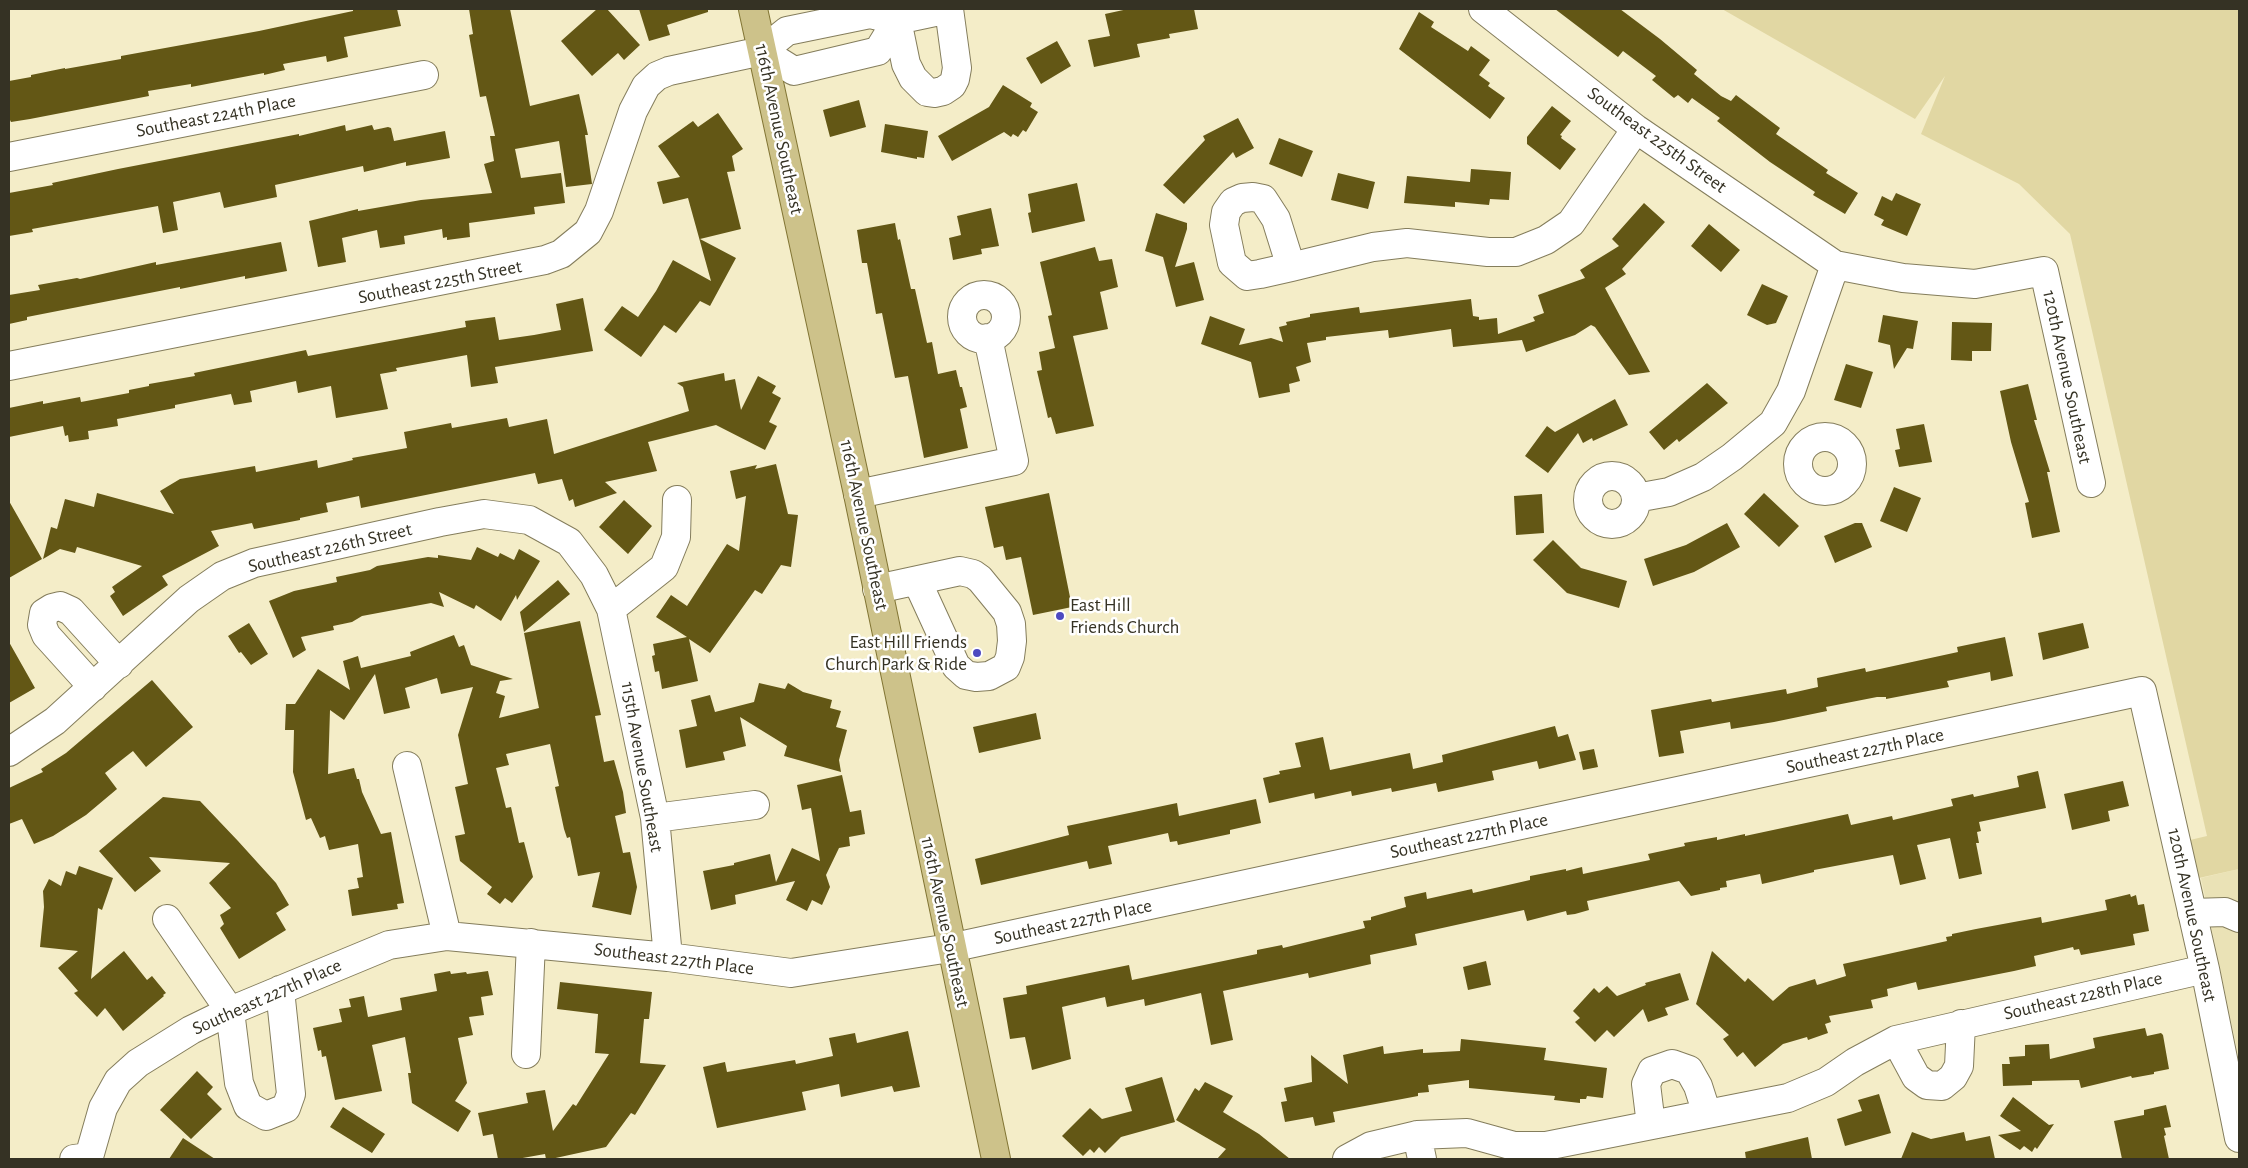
<!DOCTYPE html>
<html>
<head>
<meta charset="utf-8">
<style>
	body { margin:0 }
	#map { position:relative; width:2248px; height:1168px; overflow:hidden; background:#f4edc8; font-family:"Alegreya Sans",sans-serif }
	canvas { display:block }
	.frame { position:absolute; inset:0; border:10px solid #353224; pointer-events:none }
</style>
</head>
<body>
<div id="map">
<canvas width="2248" height="1168"></canvas>
<div class="frame"></div>
</div>
<script>
const ctx = document.querySelector('canvas').getContext('2d');
ctx.lineJoin = 'round';
function fill(path, color) { ctx.fillStyle = color; ctx.fill(path, 'evenodd'); }
const shape = rows => new Path2D(rows.map(r => 'M' + r).join(''));
function stroke(path, color, width, dash) { ctx.strokeStyle = color; ctx.lineWidth = width; ctx.lineCap = dash ? 'butt' : 'round'; ctx.setLineDash(dash || []); ctx.stroke(path); }
function label(font, color, halo, rows, align = 'center') {
  ctx.font = font + ' "Alegreya Sans",sans-serif'; ctx.lineWidth = 5; ctx.setLineDash([]); ctx.textBaseline = 'middle'; ctx.strokeStyle = halo; ctx.fillStyle = color; for (const [text, x, y, turn = 0] of rows) {
    ctx.save(); ctx.translate(x, y); ctx.rotate((+turn || 0) * Math.PI / 180); ctx.textAlign = isNaN(turn) ? turn : align; if (halo) ctx.strokeText(text, 0, 0); ctx.fillText(text, 0, 0); ctx.restore();
  }
}
const built = shape([
	[2239,869,2239,1059,2201,878]
]);
const green = shape([
	[1722,9,2239,9,2239,869,2181,882,2173,844,2207,836,2070,234,2019,184,1921,134,1945,76,1915,119]
]);
const building = shape([
	[353,9,397,9,401,26,344,37,348,57,327,62,326,56,283,64,285,70,264,75,264,73,191,87,191,84,148,91,149,96,30,119,11,122,9,118,9,81,31,77,31,75,65,68,65,69,121,59,121,56,259,31,353,11],
	[469,9,510,9,530,106,579,94,588,135,585,135,592,184,566,187,559,141,515,149,521,178,561,173,565,203,534,207,535,214,469,223,470,237,447,240,447,237,443,238,442,229,404,236,405,244,380,248,377,230,342,238,346,262,318,267,309,221,358,209,358,211,421,200,492,193,484,164,494,161,490,136,495,136,486,96,480,97,469,35,473,34],
	[597,9,607,9,640,45,624,60,618,53,592,76,561,41],
	[639,9,708,9,708,12,667,25,670,35,649,41],
	[1128,9,1194,9,1198,29,1169,34,1170,38,1137,44,1140,57,1094,67,1088,40,1110,36,1105,14],
	[1555,9,1620,9,1660,39,1697,70,1694,74,1721,96,1731,101,1736,95,1780,128,1776,134,1828,170,1826,173,1858,193,1845,214,1813,195,1815,192,1770,162,1717,121,1720,118,1692,98,1688,103,1678,95,1674,98,1652,80,1656,76,1623,51,1618,57],
	[1419,12,1434,22,1431,27,1468,51,1471,46,1490,60,1479,75,1490,83,1488,86,1505,98,1490,119,1399,49],
	[1057,41,1071,66,1041,84,1026,58],
	[1003,85,1032,103,1030,107,1038,112,1026,132,1023,130,1018,137,1013,134,1011,137,1004,132,952,161,938,136,989,107],
	[859,100,866,127,830,137,823,110],
	[1552,106,1571,121,1560,135,1562,136,1561,138,1576,149,1560,170,1527,144,1527,137],
	[718,113,743,149,732,156,735,171,727,172,741,229,700,239,736,258,710,306,700,301,676,333,664,325,641,357,604,330,622,306,638,317,656,291,673,260,711,281,688,198,663,204,657,182,680,177,658,146,693,121,698,127],
	[1238,118,1254,148,1236,158,1233,152,1184,204,1163,185,1205,140,1203,136],
	[885,124,928,131,924,158,917,157,917,159,881,152],
	[345,125,346,131,372,125,374,130,388,127,391,128,394,141,445,131,450,158,406,166,406,162,364,172,363,166,275,185,277,197,224,208,220,192,173,202,178,230,163,233,158,206,32,229,33,232,9,236,9,193,53,185,52,183,118,169,299,134,299,136],
	[1279,138,1313,151,1302,177,1269,164],
	[1471,169,1511,172,1509,200,1490,199,1489,205,1455,202,1455,207,1404,203,1407,176,1470,182],
	[1338,173,1375,182,1368,209,1331,200],
	[1077,183,1085,221,1032,233,1028,213,1031,212,1028,194],
	[1896,193,1921,204,1907,236,1881,225,1884,220,1874,215,1882,196,1892,201],
	[1644,203,1665,222,1622,269,1626,274,1605,288,1650,372,1629,375,1595,327,1591,325,1575,335,1526,352,1522,340,1453,347,1451,329,1389,338,1388,330,1326,337,1326,340,1307,343,1311,362,1296,367,1300,381,1289,384,1290,392,1259,398,1251,362,1201,344,1210,316,1245,329,1239,345,1271,338,1283,342,1279,327,1287,325,1286,322,1310,317,1310,314,1359,307,1360,313,1471,299,1473,316,1479,317,1479,320,1497,318,1498,334,1535,321,1533,317,1544,313,1538,295,1585,278,1580,270,1619,246,1612,239],
	[991,208,999,246,981,249,982,254,953,260,949,238,961,235,957,216],
	[1156,213,1187,223,1187,229,1175,267,1194,262,1204,300,1176,307,1163,257,1145,251],
	[895,223,898,240,900,239,911,289,915,289,927,343,932,342,938,374,956,370,960,387,962,387,967,407,960,409,968,448,924,458,908,376,895,378,882,313,876,314,867,263,862,263,857,230],
	[1709,224,1740,250,1721,272,1691,246],
	[281,242,287,271,245,279,245,276,180,289,180,287,27,317,27,320,9,324,9,295,40,290,38,285,77,278,80,279,156,262,156,265],
	[1095,247,1099,261,1112,259,1118,287,1100,292,1108,329,1073,336,1094,426,1056,434,1051,417,1048,418,1037,371,1042,370,1039,352,1055,348,1048,316,1052,315,1040,262],
	[1762,284,1788,296,1776,323,1767,325,1747,315],
	[583,298,593,351,495,367,498,383,471,387,467,355,396,368,397,371,380,374,388,409,336,418,331,386,298,393,296,381,250,391,252,402,234,405,231,394,175,405,175,408,117,419,118,426,88,431,89,439,69,442,68,435,65,436,63,426,9,437,9,408,43,401,43,404,80,397,81,402,129,393,129,390,149,386,149,384,195,376,194,373,306,350,308,356,466,327,465,321,495,317,499,340,534,335,561,330,556,304],
	[1883,315,1918,321,1913,349,1907,348,1894,369,1890,345,1878,342],
	[1952,322,1992,323,1991,351,1972,351,1972,361,1951,360],
	[1846,364,1873,372,1861,408,1834,400],
	[724,373,725,381,735,379,741,410,758,376,776,386,772,393,781,398,769,422,777,426,765,450,716,425,648,442,657,471,605,482,617,493,575,507,573,499,569,501,562,479,538,484,535,473,361,508,359,496,326,503,328,512,300,518,300,520,254,529,252,523,211,531,219,546,162,576,168,585,123,616,110,596,115,592,112,587,142,566,77,547,75,553,60,549,43,559,51,527,57,529,65,499,94,507,97,493,174,514,160,491,180,479,255,466,256,472,317,460,318,468,353,460,352,458,407,448,404,432,451,423,452,428,507,418,509,427,547,419,554,454,689,411,683,387,677,383],
	[1707,383,1728,403,1679,442,1677,439,1664,450,1649,432],
	[2028,384,2037,420,2034,420,2050,472,2047,472,2060,532,2032,538,2025,503,2029,502,2011,442,2000,391],
	[1615,399,1628,425,1593,441,1592,438,1583,443,1578,433,1548,473,1525,456,1547,426,1555,432],
	[1924,424,1932,462,1899,467,1895,450,1900,449,1896,429],
	[776,464,788,514,798,515,791,567,781,565,762,594,755,590,710,653,689,639,698,681,662,689,659,671,655,672,652,656,655,655,653,644,687,637,656,617,671,595,687,606,727,544,739,551,746,496,736,499,730,471,757,465,755,469],
	[1894,487,1921,498,1907,532,1880,521],
	[1049,493,1072,607,1033,615,1021,557,1006,560,1003,546,994,548,985,507],
	[1764,493,1799,526,1779,547,1744,514],
	[1542,494,1544,533,1516,535,1514,496],
	[624,500,652,526,628,554,599,527],
	[9,501,42,559,9,578],
	[1727,523,1740,547,1694,572,1653,586,1644,559,1686,545],
	[1855,523,1862,523,1872,547,1835,563,1824,536],
	[1553,540,1581,568,1627,581,1619,608,1567,593,1533,560],
	[477,547,498,557,500,553,514,560,519,549,540,561,517,600,516,595,501,621,476,605,474,609,439,592,444,607,431,603,362,616,352,622,333,626,334,630,301,637,306,650,293,658,269,601,294,591,337,582,336,577,370,570,377,566,428,557,438,558,438,555,471,560],
	[558,580,570,594,524,632,520,612],
	[580,621,601,715,595,716,604,762,614,760,623,792,626,813,615,816,623,853,630,852,637,887,631,915,592,907,600,872,578,876,570,837,567,838,564,829,555,787,559,786,550,744,506,754,509,765,496,768,506,808,511,807,519,843,524,842,533,877,512,903,505,898,500,904,487,894,492,887,460,861,455,836,465,834,455,787,468,784,458,735,473,687,441,694,437,678,405,688,410,708,384,714,375,674,344,720,330,710,328,774,354,768,357,779,359,779,362,792,381,834,391,832,404,903,397,904,398,909,352,916,348,890,359,888,357,878,363,877,358,844,329,850,325,836,320,838,311,818,306,820,293,772,294,730,285,730,286,704,295,704,318,669,350,690,343,661,358,656,361,668,411,656,410,652,454,635,459,647,464,645,471,665,513,679,500,681,496,693,505,696,499,718,539,708,524,633],
	[249,623,268,654,251,665,241,652,239,653,228,636],
	[2083,623,2089,648,2043,660,2038,633],
	[2005,637,2013,676,1991,681,1990,672,1947,681,1949,687,1886,699,1886,697,1877,697,1826,707,1827,711,1774,722,1731,729,1730,722,1680,731,1684,753,1659,757,1651,710,1711,699,1712,702,1786,689,1787,694,1818,687,1817,678,1865,668,1866,672,1958,652,1957,647],
	[9,642,35,688,9,703],
	[152,680,193,727,146,767,133,751,105,773,117,789,86,815,53,836,34,844,22,819,9,824,9,788,43,772,41,769,66,753],
	[759,683,785,689,788,683,803,692,832,700,830,708,841,711,836,727,847,730,839,760,841,772,784,756,787,746,740,717,746,746,723,752,725,760,686,768,679,730,697,726,691,700,710,695,715,712,754,702],
	[1036,713,1041,739,979,753,973,727],
	[1555,726,1558,737,1568,734,1576,760,1539,769,1537,761,1492,771,1494,780,1438,792,1436,783,1392,792,1391,788,1352,796,1351,791,1315,799,1314,793,1269,803,1263,778,1280,774,1279,771,1301,767,1295,743,1323,737,1330,770,1410,753,1413,769,1443,762,1442,755],
	[1594,749,1598,767,1583,770,1579,752],
	[2038,771,2046,808,1979,822,1981,831,1977,832,1979,843,1976,843,1982,874,1959,879,1950,838,1917,845,1926,879,1900,885,1893,855,1814,870,1814,872,1762,884,1760,874,1726,881,1727,887,1720,888,1720,890,1691,896,1679,881,1587,901,1589,910,1575,914,1567,915,1566,911,1527,921,1524,910,1415,934,1417,945,1370,955,1371,964,1309,978,1308,973,1223,991,1233,1040,1211,1045,1201,993,1145,1006,1144,999,1107,1007,1105,997,1062,1007,1071,1059,1032,1070,1025,1037,1010,1039,1003,998,1027,994,1026,986,1129,965,1132,980,1257,954,1257,950,1282,945,1283,948,1365,928,1363,921,1371,920,1371,917,1406,907,1404,897,1426,892,1427,899,1472,889,1473,893,1530,880,1530,876,1566,869,1566,871,1582,867,1583,874,1592,872,1650,860,1648,854,1685,846,1684,843,1717,837,1717,840,1745,834,1745,836,1848,814,1851,825,1892,816,1893,820,1953,806,1951,799,1973,794,1974,797,2019,787,2017,776],
	[842,775,850,812,861,810,865,834,849,837,850,846,839,848,826,875,830,887,822,905,812,900,807,911,786,900,795,881,735,895,736,904,711,910,703,871,734,865,734,863,770,854,776,882,792,848,820,861,811,808,802,810,797,785],
	[2123,781,2129,806,2108,811,2110,821,2072,830,2064,794],
	[163,797,200,801,238,841,276,883,289,905,276,913,286,930,239,959,220,928,224,924,220,915,231,908,209,883,230,863,149,857,161,871,135,892,99,851],
	[1256,799,1261,823,1230,830,1230,834,1178,845,1177,841,1170,842,1168,833,1108,846,1112,864,1089,869,1087,861,981,885,975,859,1069,835,1067,826,1177,803,1179,816],
	[79,866,113,878,102,910,98,908,91,979,124,951,147,980,152,976,166,993,163,995,164,996,123,1031,105,1008,97,1017,74,993,78,991,58,968,78,951,40,947,44,907,43,891,49,879,61,886,66,871,76,875],
	[2130,894,2131,897,2136,895,2138,905,2144,904,2149,931,2133,934,2135,945,2081,955,2079,949,2074,950,2073,947,2034,956,2036,966,2014,971,1918,990,1916,982,1887,989,1888,996,1871,1000,1873,1008,1829,1016,1831,1022,1825,1024,1828,1033,1808,1040,1807,1037,1783,1044,1755,1067,1743,1052,1737,1057,1723,1039,1729,1035,1696,1004,1712,951,1745,982,1748,978,1773,1001,1789,987,1815,979,1817,985,1846,976,1843,964,1947,941,1946,937,1952,936,1952,934,1976,929,2041,917,2042,923,2107,910,2105,900],
	[1486,961,1491,985,1468,990,1463,967],
	[450,971,451,974,466,972,467,974,488,971,493,995,481,997,484,1015,469,1017,473,1035,458,1038,467,1083,455,1101,471,1111,458,1132,412,1103,408,1073,411,1073,405,1037,372,1045,382,1091,335,1100,326,1056,322,1057,321,1050,318,1051,313,1028,342,1022,339,1009,351,1007,349,999,364,996,368,1017,402,1010,400,998,437,991,434,974],
	[1680,973,1689,1000,1665,1008,1668,1015,1648,1022,1643,1009,1614,1037,1607,1030,1595,1042,1575,1022,1580,1018,1573,1011,1594,988,1599,993,1607,986,1617,996,1646,985,1645,983],
	[560,982,652,992,649,1019,644,1019,640,1063,666,1065,635,1115,631,1113,606,1147,551,1159,546,1159,545,1154,517,1159,498,1159,493,1134,483,1136,478,1113,528,1103,526,1093,545,1090,553,1131,573,1104,576,1106,609,1054,595,1053,598,1014,557,1009],
	[2145,1028,2147,1036,2161,1033,2163,1035,2169,1069,2154,1072,2154,1074,2132,1078,2131,1076,2081,1088,2079,1080,2032,1081,2032,1085,2003,1086,2002,1064,2010,1064,2009,1057,2025,1056,2025,1045,2049,1044,2050,1059,2095,1048,2093,1038],
	[908,1031,920,1087,894,1092,892,1086,841,1097,839,1084,802,1092,806,1110,717,1128,703,1067,725,1062,727,1072,795,1060,796,1064,833,1056,829,1038,855,1033,857,1043],
	[1461,1039,1546,1048,1544,1060,1607,1068,1603,1098,1587,1096,1586,1099,1580,1099,1580,1103,1554,1100,1555,1096,1469,1088,1469,1080,1428,1085,1429,1092,1418,1093,1418,1096,1333,1112,1335,1122,1315,1126,1313,1117,1285,1122,1281,1102,1287,1101,1284,1088,1312,1082,1311,1055,1348,1084,1343,1055,1383,1046,1384,1054,1423,1049,1423,1053,1460,1051],
	[197,1071,213,1087,207,1094,222,1109,191,1139,160,1110],
	[1162,1077,1175,1122,1121,1137,1105,1153,1099,1147,1094,1153,1090,1149,1083,1156,1062,1136,1090,1108,1102,1119,1132,1111,1125,1088],
	[1205,1082,1233,1096,1223,1112,1259,1134,1290,1159,1217,1159,1226,1149,1176,1120,1195,1088,1199,1091],
	[1879,1094,1891,1133,1845,1146,1837,1119,1862,1111,1858,1100],
	[2013,1097,2049,1125,2054,1124,2037,1149,2035,1147,2032,1152,2024,1146,2020,1150,1998,1135,2021,1131,2000,1116],
	[2166,1105,2171,1127,2164,1128,2166,1135,2164,1136,2169,1159,2122,1159,2114,1121,2144,1115,2144,1110],
	[343,1107,385,1134,372,1153,330,1127],
	[1912,1132,1931,1139,1964,1132,1966,1141,1990,1136,1995,1159,1901,1159],
	[1808,1137,1812,1159,1746,1159,1745,1152],
	[183,1138,215,1159,169,1159]
]);
const minor = shape([
	[949,9,957,68,955,79,952,85,943,91,934,93,927,92,913,78,906,64,897,20,949,9],
	[1483,9,1636,129,1835,265,1903,278,1975,284,2044,271,2091,483],
	[9,157,424,75],
	[1291,267,1276,219,1263,199,1253,197,1242,198,1233,202,1226,212,1224,225,1232,263,1247,276,1260,274,1291,267,1373,247,1407,243,1488,252,1516,252,1546,240,1571,223,1636,129],
	'962 317a22 22 0 1 1 44 0a22 22 0 1 1-44 0Z',
	[9,366,545,260,561,254,588,232,599,211,633,111,646,86,657,76,669,71,762,51,787,31,870,14,897,20,878,51,794,71,762,51],
	'1798 464a27 27 0 1 1 54 0a27 27 0 1 1-54 0Z',
	'1588 500a24 24 0 1 1 48 0a24 24 0 1 1-48 0Z',
	[858,494,1014,461,988,338],
	[1636,498,1669,492,1703,477,1732,457,1773,423,1791,391,1835,265],
	[877,589,960,571,973,574,980,579,1007,612,1011,624,1012,641,1010,657,1006,667,989,676,976,677,966,675,956,666,917,581],
	[611,609,664,567,676,537,677,500],
	[93,687,46,635,42,625,44,613,52,608,60,606,71,611,119,664],
	[9,752,55,721,189,599,222,576,254,563,440,522,484,514,529,520,569,542,594,575,611,609,655,818,668,957],
	[407,766,447,936],
	[655,818,755,805],
	[2192,913,2225,912,2239,918],
	[167,919,230,1011,239,1083,248,1106,266,1116,286,1108,291,1094,280,990],
	[1896,1040,1916,1077,1927,1085,1942,1086,1953,1077,1959,1066,1961,1024],
	[526,1054,531,943],
	[1651,1125,1646,1084,1652,1071,1672,1064,1689,1070,1698,1086,1707,1114],
	[1417,1135,1422,1159],
	[74,1159,89,1157,103,1108,118,1081,138,1063,191,1030,230,1011,389,945,447,936,668,957,791,973,950,948,2142,691,2205,969,2239,1138],
	[1347,1159,1371,1146,1417,1135,1467,1133,1514,1146,1546,1146,1788,1098,1826,1082,1855,1062,1896,1040,2205,969]
]);
const major = shape([
	[753,9,858,494,996,1159]
]);
const markers = [
	[1060,616,5,"#4d49c0"],
	[977,653,5,"#4d49c0"]
];
const streetNames = [
	["Southeast 224th Place",216,116,-11],
	["116th Avenue Southeast",779,129,78],
	["Southeast 225th Street",1657,140,36],
	["Southeast 225th Street",440,282,-11],
	["120th Avenue Southeast",2067,377,78],
	["116th Avenue Southeast",864,525,78],
	["Southeast 226th Street",330,548,-13],
	["Southeast 227th Place",1865,751,-12],
	["115th Avenue Southeast",642,767,80],
	["Southeast 227th Place",1469,836,-12],
	["120th Avenue Southeast",2192,915,78],
	["116th Avenue Southeast",945,922,78],
	["Southeast 227th Place",1073,922,-12],
	["Southeast 227th Place",674,959,7],
	["Southeast 228th Place",2083,996,-13],
	["Southeast 227th Place",267,997,-24]
];
const poiNames = [
	["East Hill",1070,605],
	["Friends Church",1070,627],
	["East Hill Friends",967,642,"right"],
	["Church Park & Ride",967,664,"right"]
];
fill(built, '#eae2b6');
fill(green, '#e1d7a3');
fill(building, '#635715');
stroke(minor, '#847d5c', 30);
stroke(major, '#827534', 30);
stroke(minor, '#fff', 28);
stroke(major, '#cdc28a', 28);
for (const [x, y, r, color] of markers) { const dot = new Path2D(); dot.arc(x, y, r, 0, 2 * Math.PI); ctx.fillStyle = color; ctx.fill(dot); stroke(dot, '#fff', 2); }
label('19px', '#353224', '#fff', streetNames);
label('19px', '#353224', '#fff', poiNames, 'left');
</script>
</body>
</html>
